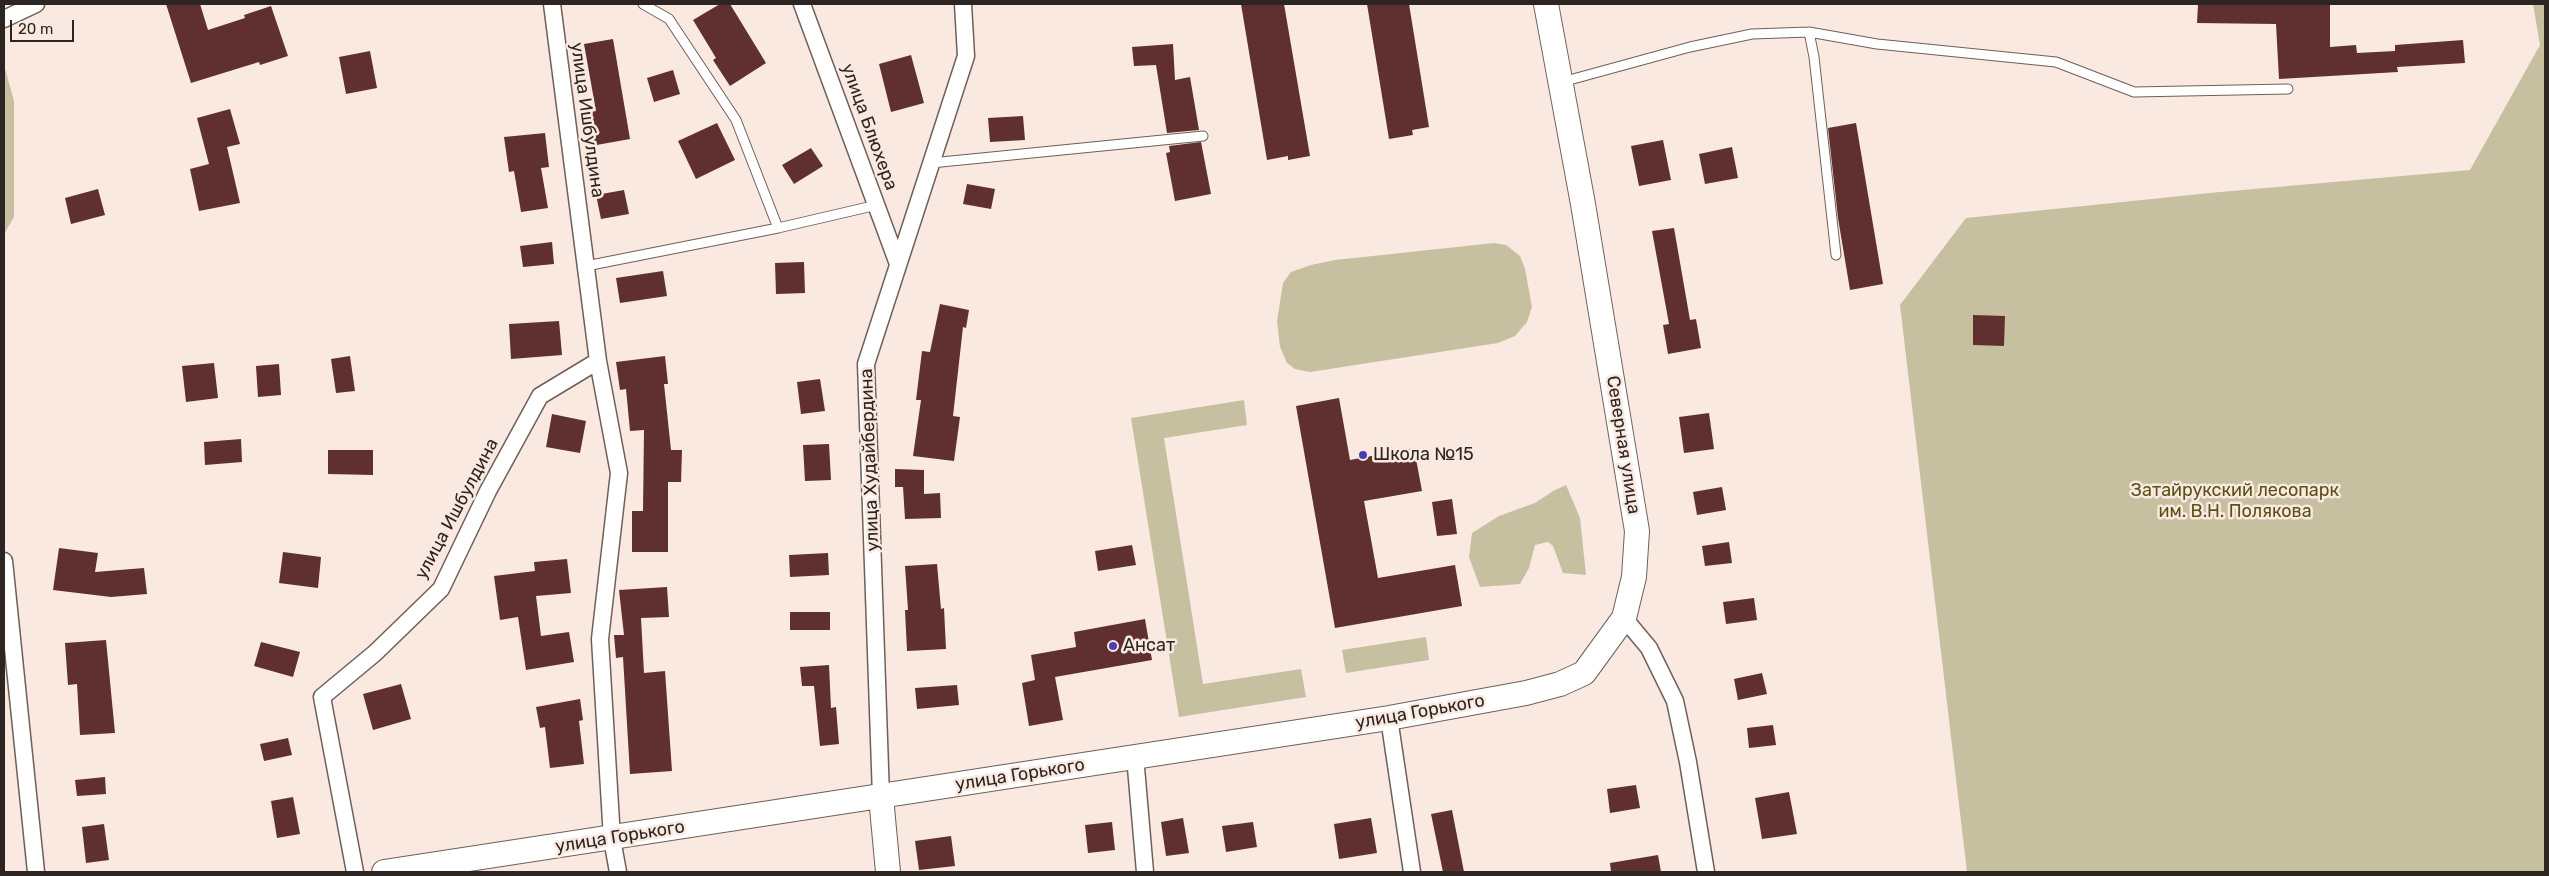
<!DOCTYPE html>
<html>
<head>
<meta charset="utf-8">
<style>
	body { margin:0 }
	#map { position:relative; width:2549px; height:876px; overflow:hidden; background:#fae9e0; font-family:Rubik,sans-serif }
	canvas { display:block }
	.frame { position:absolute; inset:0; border:5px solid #2c2522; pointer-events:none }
	.scale { position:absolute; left:10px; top:20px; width:64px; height:22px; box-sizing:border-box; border:2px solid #2c2522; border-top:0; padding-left:6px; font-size:15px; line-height:18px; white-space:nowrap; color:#2c2522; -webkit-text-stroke:4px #fae9e0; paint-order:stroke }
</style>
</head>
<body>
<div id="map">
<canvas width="2549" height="876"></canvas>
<div class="frame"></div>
<div class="scale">20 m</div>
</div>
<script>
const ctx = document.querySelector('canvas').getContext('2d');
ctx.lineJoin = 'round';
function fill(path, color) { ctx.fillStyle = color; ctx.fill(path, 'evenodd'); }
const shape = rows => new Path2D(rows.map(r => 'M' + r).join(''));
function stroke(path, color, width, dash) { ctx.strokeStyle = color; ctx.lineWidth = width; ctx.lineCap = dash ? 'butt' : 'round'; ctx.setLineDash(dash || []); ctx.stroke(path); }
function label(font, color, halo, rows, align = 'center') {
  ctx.font = font + ' Rubik,sans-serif'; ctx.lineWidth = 5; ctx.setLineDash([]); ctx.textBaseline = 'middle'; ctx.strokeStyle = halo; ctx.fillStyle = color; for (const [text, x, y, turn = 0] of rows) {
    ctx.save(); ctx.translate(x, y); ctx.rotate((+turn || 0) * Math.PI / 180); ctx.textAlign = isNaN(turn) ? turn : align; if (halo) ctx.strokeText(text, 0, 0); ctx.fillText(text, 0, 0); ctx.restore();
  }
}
const green = shape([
	[2533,4,2545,4,2545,872,1967,872,1900,305,1966,218,2220,192,2470,170,2540,45],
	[4,65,14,101,14,217,4,234],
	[1494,243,1506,245,1520,256,1525,269,1532,307,1527,322,1515,336,1498,343,1310,372,1295,369,1287,363,1280,347,1277,321,1283,283,1291,272,1311,265,1335,260],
	[1244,400,1247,425,1164,438,1203,684,1301,669,1306,697,1179,717,1131,418],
	[1566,485,1580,518,1586,575,1563,573,1553,546,1548,542,1535,545,1529,568,1520,584,1480,587,1469,557,1472,533,1499,516,1535,503,1553,491],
	[1426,637,1429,660,1346,673,1342,650]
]);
const building = shape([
	[166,4,200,4,208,30,245,18,244,15,271,6,288,56,260,65,259,62,191,83],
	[720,4,730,4,766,63,730,86,713,60,716,58,693,20],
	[1241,4,1284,4,1310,156,1288,160,1288,156,1267,160],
	[1367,4,1409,4,1429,127,1412,130,1413,135,1389,139],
	[2198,4,2330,4,2330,47,2356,45,2357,53,2395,51,2395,45,2463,40,2465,63,2397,67,2398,72,2279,79,2276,24,2197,23],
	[613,39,630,139,591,146,586,113,596,111,584,44],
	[1173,44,1175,80,1190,77,1199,130,1167,133,1156,65,1134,66,1132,47],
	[370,51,377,88,346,94,339,57],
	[911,55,924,103,891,112,879,64],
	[673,70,680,94,654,102,647,78],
	[230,109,240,144,227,147,240,203,199,211,190,169,209,164,197,118],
	[1023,116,1025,140,990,142,988,118],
	[717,123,735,160,696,179,678,141],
	[1856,123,1883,284,1850,290,1838,218,1828,128],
	[545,133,549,167,541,168,548,208,521,212,514,171,509,172,504,137],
	[1663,140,1671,180,1639,186,1631,146],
	[1201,142,1211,194,1175,201,1166,153,1170,152,1169,146],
	[1732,147,1738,178,1705,184,1699,154],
	[811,148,823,166,794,184,782,165],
	[967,184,995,189,991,209,963,204],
	[98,189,105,215,71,224,65,198],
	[624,190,629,214,601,219,596,195],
	[1674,228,1690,320,1696,319,1701,348,1668,354,1663,325,1669,324,1652,231],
	[552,242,554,264,523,267,520,246],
	[804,262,805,293,776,294,775,263],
	[663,271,667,296,620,303,616,278],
	[940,304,969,310,966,328,963,327,953,416,960,417,954,461,913,456,921,400,916,400,922,351,930,352],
	[1973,315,2005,316,2004,346,1973,345],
	[559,321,562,355,511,359,509,324],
	[350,356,355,391,336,393,331,359],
	[665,356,668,384,664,384,671,450,682,450,681,482,668,482,668,552,632,552,632,511,643,511,644,430,630,431,626,389,620,390,616,362],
	[214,363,218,398,186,402,182,366],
	[279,364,281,395,258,397,256,366],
	[820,379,825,411,801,414,797,382],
	[1339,398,1350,460,1414,448,1422,491,1364,501,1378,578,1455,565,1462,606,1335,628,1296,406],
	[1709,413,1714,449,1684,453,1679,417],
	[552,414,586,421,580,453,546,447],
	[241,439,242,462,205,465,204,442],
	[829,444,831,480,805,481,803,445],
	[328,450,373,450,373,475,328,474],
	[895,469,924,470,924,494,940,493,941,518,905,519,903,487,895,487],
	[1722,487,1726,510,1697,515,1693,492],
	[1452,499,1457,534,1437,536,1432,502],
	[1729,542,1732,563,1705,566,1702,546],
	[1132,545,1136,565,1098,571,1095,551],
	[59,548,98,553,95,572,144,568,147,594,111,597,53,590],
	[283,552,321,557,318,588,279,583],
	[828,553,829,575,790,577,789,555],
	[567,559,571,593,536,596,541,636,569,632,574,662,526,670,518,617,500,620,494,576,535,571,534,562],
	[937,564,941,609,944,608,946,649,907,651,905,610,908,610,905,566],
	[667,587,669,617,641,618,644,673,665,671,672,771,630,774,623,657,616,658,614,635,624,635,619,590],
	[1754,598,1757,620,1726,624,1723,602],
	[790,612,830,612,830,630,790,630],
	[1145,619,1152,660,1055,677,1063,720,1029,726,1022,683,1035,680,1031,655,1076,647,1074,632],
	[106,640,115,733,80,735,77,684,68,685,65,643],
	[261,642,300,652,293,677,254,666],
	[829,665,831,708,836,707,839,744,820,746,814,686,802,686,800,667],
	[1762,673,1767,694,1738,700,1734,679],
	[401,684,411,719,373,730,363,694],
	[957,685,959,705,917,709,915,688],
	[580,699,583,720,579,721,584,764,550,768,545,727,540,728,536,707],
	[1773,725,1776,745,1749,748,1747,728],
	[288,738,292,755,264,761,260,744],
	[105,777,106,794,77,796,75,780],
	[1636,785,1640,808,1610,813,1607,789],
	[1789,792,1797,834,1762,839,1755,798],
	[293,797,300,834,277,838,271,801],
	[1452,810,1464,872,1443,872,1431,814],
	[1183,818,1189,853,1166,856,1161,822],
	[1371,818,1377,853,1339,859,1334,824],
	[1112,822,1115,850,1088,853,1085,825],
	[1253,822,1257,847,1226,852,1222,826],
	[104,824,109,860,86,863,82,827],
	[951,836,955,866,919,870,915,841],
	[1658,855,1661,872,1611,872,1610,863]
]);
const lane = shape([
	[643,4,669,19,736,120,778,228],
	[1809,32,1814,57,1836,255],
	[1562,82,1690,47,1752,34,1809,32,1877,44,2056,62,2134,92,2288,89],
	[931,163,1203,136],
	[586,266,778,228,877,205]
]);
const street = shape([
	[552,4,598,361,619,473,600,639,612,839,618,872],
	[802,4,898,264],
	[4,19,36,4],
	[4,561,36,872],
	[1624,618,1649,648,1675,701,1688,762,1706,872],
	[1389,718,1412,872],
	[1135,756,1145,872],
	[881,797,866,364,966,56,963,4],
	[355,872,322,697,375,653,441,589,488,491,540,396,598,361]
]);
const secondary = shape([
	[881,797,888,872],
	[384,872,1389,718,1526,693,1560,684,1584,673,1624,618,1634,577,1637,531,1583,204,1546,4]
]);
const markers = [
	[1363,455,5,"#4b3eb5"],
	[1113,646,5,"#4b3eb5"]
];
const streetNames = [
	["улица Ишбулдина",587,120,82],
	["улица Блюхера",869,127,70],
	["Северная улица",1623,445,81],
	["улица Худайбердина",870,460,-92],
	["улица Ишбулдина",457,509,-62],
	["улица Горького",1420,712,-10],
	["улица Горького",1020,775,-9],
	["улица Горького",620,837,-9]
];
const poiNames = [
	["Школа №15",1373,455],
	["Ансат",1123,646]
];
const parkNames = [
	["Затайрукский лесопарк",2235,491],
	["им. В.Н. Полякова",2235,512]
];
fill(green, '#c6c0a0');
fill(building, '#5f302f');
stroke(lane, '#6e6058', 11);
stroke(street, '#6e6058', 19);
stroke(secondary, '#6e6058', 26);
stroke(lane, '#fff', 9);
stroke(street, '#fff', 16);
stroke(secondary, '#fff', 24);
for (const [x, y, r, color] of markers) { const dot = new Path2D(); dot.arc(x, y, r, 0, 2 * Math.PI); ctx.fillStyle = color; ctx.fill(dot); stroke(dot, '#fae9e0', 2); }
label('18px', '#2c2522', '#fae9e0', streetNames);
label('18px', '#2c2522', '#fae9e0', poiNames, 'left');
label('18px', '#5b5115', '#fae9e0', parkNames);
</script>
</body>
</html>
